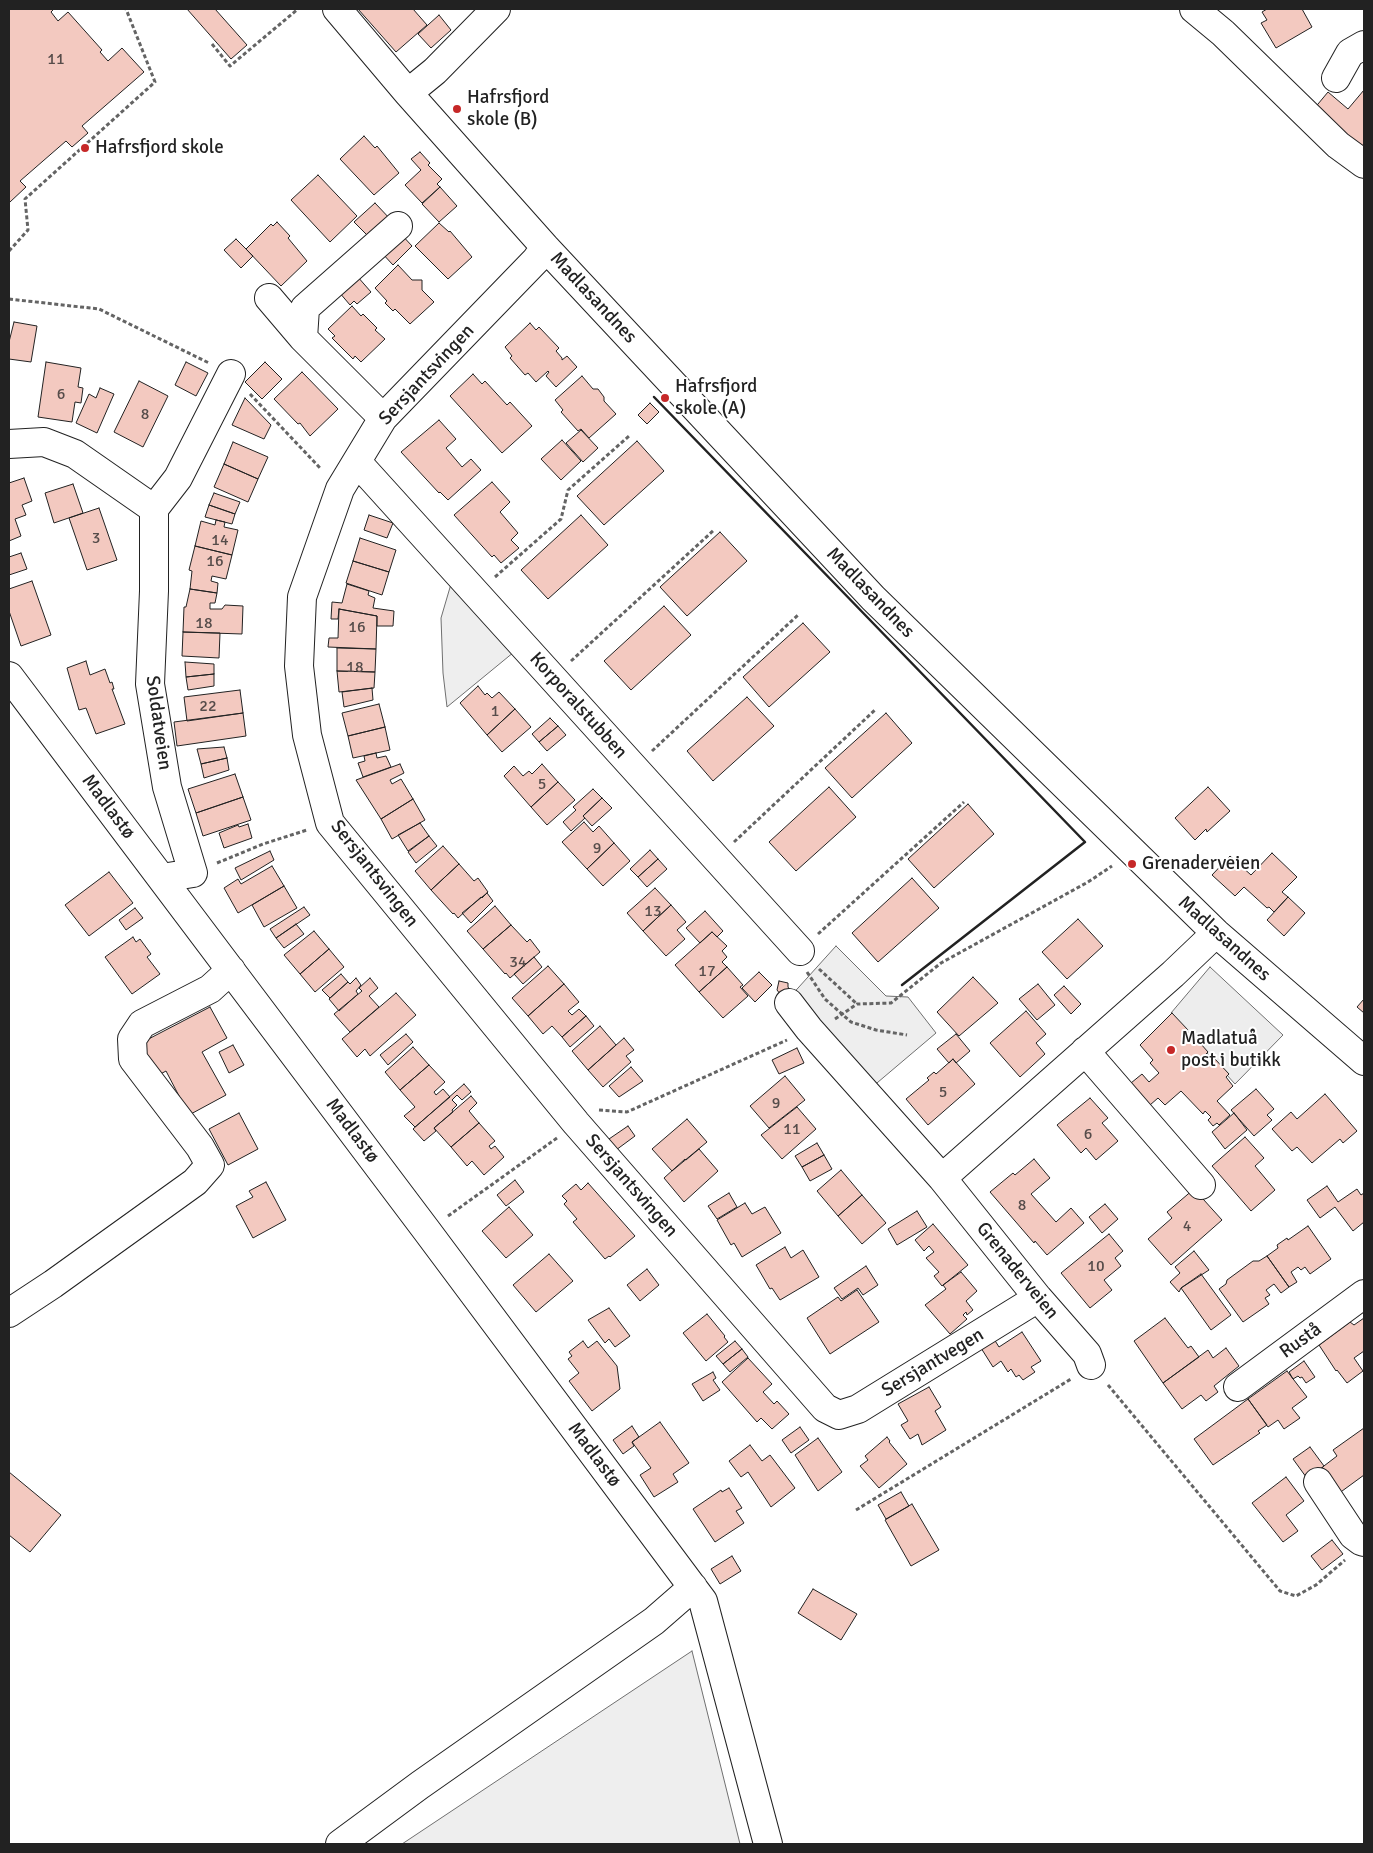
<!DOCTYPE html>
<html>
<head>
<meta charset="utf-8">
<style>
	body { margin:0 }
	#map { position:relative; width:1373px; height:1853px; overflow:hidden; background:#fff; font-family:Signika,sans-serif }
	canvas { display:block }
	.frame { position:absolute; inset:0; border:10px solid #222; pointer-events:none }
</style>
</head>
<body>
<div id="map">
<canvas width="1373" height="1853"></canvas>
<div class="frame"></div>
</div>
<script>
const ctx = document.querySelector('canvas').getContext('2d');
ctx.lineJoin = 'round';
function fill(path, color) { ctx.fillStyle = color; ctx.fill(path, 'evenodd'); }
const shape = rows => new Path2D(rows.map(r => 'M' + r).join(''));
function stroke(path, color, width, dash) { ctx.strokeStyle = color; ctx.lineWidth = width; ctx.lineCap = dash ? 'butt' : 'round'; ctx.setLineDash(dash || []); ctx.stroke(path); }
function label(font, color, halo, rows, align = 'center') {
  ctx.font = font + ' Signika,sans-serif'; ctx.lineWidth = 4; ctx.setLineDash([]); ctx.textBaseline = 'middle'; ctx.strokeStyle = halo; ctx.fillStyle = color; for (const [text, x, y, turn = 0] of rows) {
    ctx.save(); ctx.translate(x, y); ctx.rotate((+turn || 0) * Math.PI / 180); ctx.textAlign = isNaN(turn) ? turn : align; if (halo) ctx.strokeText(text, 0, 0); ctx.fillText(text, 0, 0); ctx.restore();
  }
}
const green = shape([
	[451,584,514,652,447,707,443,673,441,618,451,584],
	[836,946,886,996,908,997,936,1033,871,1088,789,998,836,946],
	[692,1651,740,1844,402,1844,692,1651]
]);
const parking = shape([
	[1210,967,1283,1035,1235,1084,1171,1013,1210,967]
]);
const building = shape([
	[9,9,54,9,51,12,58,21,68,12,102,50,100,52,108,61,122,48,144,72,82,126,88,133,72,147,66,141,20,181,26,187,10,202,9,200,9,9],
	[187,9,215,9,247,45,231,59,187,9],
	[358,9,413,9,427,25,396,52,358,9],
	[1267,9,1302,9,1312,27,1276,48,1261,23,1267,20,1262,12,1267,9],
	[439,15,451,30,431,48,418,34,439,15],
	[1364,90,1364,152,1313,110,1328,92,1348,109,1364,90],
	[364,136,375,148,377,146,399,173,374,195,340,159,364,136],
	[420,152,430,163,428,165,442,179,437,184,440,187,422,203,405,185,421,170,411,159,420,152],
	[318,175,357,216,330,242,291,200,318,175],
	[440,187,457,206,439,222,422,204,440,187],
	[375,203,392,221,372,240,354,222,375,203],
	[277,222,290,236,288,238,307,261,281,286,246,249,271,224,273,226,277,222],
	[439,223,449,232,450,231,472,257,448,279,415,246,439,223],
	[400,233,412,246,393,265,381,252,400,233],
	[236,239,253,256,241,268,224,250,236,239],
	[398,265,412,280,422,280,422,290,434,302,410,324,395,309,393,311,385,303,387,301,375,288,398,265],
	[357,276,371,292,357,304,354,301,350,305,339,292,357,276],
	[352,306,361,316,363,314,377,328,375,330,385,339,361,362,355,356,353,359,332,338,335,336,328,329,352,306],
	[14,322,37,326,31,362,9,359,9,342,14,322],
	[530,323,536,330,539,327,559,348,556,351,562,358,562,360,567,356,577,367,556,387,546,376,549,372,548,371,536,382,528,373,525,375,510,358,512,356,505,347,530,323],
	[46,362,81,368,78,387,83,388,81,403,75,402,72,422,38,417,46,362],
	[186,362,208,373,196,396,175,385,186,362],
	[265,362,282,379,262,399,245,382,265,362],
	[302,372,338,409,310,436,300,423,298,424,274,399,302,372],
	[473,374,482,384,485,381,507,405,510,402,532,426,502,453,450,396,473,374],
	[582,376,593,389,598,389,604,397,604,401,616,414,589,438,581,429,578,431,561,412,563,410,555,400,582,376],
	[139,381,168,396,143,447,114,432,139,381],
	[100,388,114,394,97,433,76,423,89,394,96,398,100,388],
	[245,398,271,425,264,439,232,425,245,398],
	[650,403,659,412,647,424,638,415,650,403],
	[439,420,456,439,446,448,462,467,471,459,481,470,448,500,440,492,439,493,401,452,439,420],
	[581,430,598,448,583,462,566,443,581,430],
	[562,440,581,461,561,480,541,459,562,440],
	[637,441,664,471,604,525,577,496,637,441],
	[233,442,268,457,258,479,224,464,233,442],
	[224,464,258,479,248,502,214,487,224,464],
	[24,478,32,501,22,505,26,515,15,519,21,536,9,541,9,483,24,478],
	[492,482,510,502,500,512,518,533,511,540,519,548,501,563,494,555,492,557,454,515,492,482],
	[73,484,83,513,54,523,45,493,73,484],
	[214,493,240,502,235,514,209,505,214,493],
	[209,505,235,514,232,524,205,517,209,505],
	[99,508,117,560,87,570,69,518,99,508],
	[369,515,393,523,387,538,364,530,369,515],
	[581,515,608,545,548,599,521,570,581,515],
	[216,520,225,522,224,527,238,530,232,555,195,546,201,521,215,525,216,520],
	[720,532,747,561,687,616,660,587,720,532],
	[360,538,396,550,389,572,353,561,360,538],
	[195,546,232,555,226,579,212,576,211,581,218,583,217,593,190,589,192,571,189,570,195,546],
	[21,553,27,569,9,575,9,557,21,553],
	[353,561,389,572,382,595,346,583,353,561],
	[32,581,51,635,21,646,9,611,9,589,32,581],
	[347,584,369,591,368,595,375,598,373,608,394,611,393,626,377,626,377,616,339,609,338,619,331,619,332,602,342,603,347,584],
	[190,589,217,593,215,603,210,603,210,609,222,609,225,605,243,606,242,634,183,632,184,607,186,607,190,589],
	[664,606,691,635,631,690,604,661,664,606],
	[339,609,377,616,376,649,328,647,329,638,338,638,339,609],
	[803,623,830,652,769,707,743,677,803,623],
	[183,632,220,633,219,658,182,656,183,632],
	[337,648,376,649,375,672,337,671,337,648],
	[86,661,90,675,105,669,110,683,112,682,114,689,112,689,125,724,96,734,86,708,79,710,67,668,86,661],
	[185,662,214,664,214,674,186,677,185,662],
	[337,671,375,672,374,688,339,692,337,671],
	[214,674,214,686,188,690,186,677,214,674],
	[478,686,485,695,487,693,492,698,499,692,515,709,487,735,460,703,478,686],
	[372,688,373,700,344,707,342,692,372,688],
	[240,690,243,713,187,721,184,697,240,690],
	[747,697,774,726,713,781,687,751,747,697],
	[379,704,385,727,348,736,342,713,379,704],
	[515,709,531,727,502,752,487,735,515,709],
	[243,713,246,736,177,746,174,722,243,713],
	[886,713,912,743,852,798,825,768,886,713],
	[550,718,558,726,539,742,532,734,550,718],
	[558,726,566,735,547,751,539,742,558,726],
	[385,727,390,750,353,758,348,736,385,727],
	[224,747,227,758,201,764,197,749,224,747],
	[376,753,377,758,386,756,391,767,363,777,358,763,365,761,364,756,376,753],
	[227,758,229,770,204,778,201,764,227,758],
	[400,764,404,773,390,780,392,784,401,779,413,799,381,819,356,780,400,764],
	[542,764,558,782,531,807,504,776,514,766,523,776,529,771,532,774,542,764],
	[235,774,243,797,196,813,188,789,235,774],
	[558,782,575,800,547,825,531,807,558,782],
	[829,787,856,817,796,871,769,842,829,787],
	[1208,787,1230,811,1207,832,1206,829,1195,840,1175,818,1208,787],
	[593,789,602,798,583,816,585,818,571,831,563,822,576,810,573,807,593,789],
	[243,797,251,820,203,836,196,813,243,797],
	[602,798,612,808,592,826,583,816,602,798],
	[413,799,425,820,392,839,381,819,413,799],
	[968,804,994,834,934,888,908,859,968,804],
	[584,822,593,832,599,826,614,843,587,869,562,842,584,822],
	[420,823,429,836,408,851,398,835,420,823],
	[248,824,252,838,224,848,219,833,238,825,239,827,248,824],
	[429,836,437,846,416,863,408,852,429,836],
	[614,843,630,861,603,886,587,869,614,843],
	[443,846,459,864,431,890,415,871,443,846],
	[650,850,658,859,638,877,630,869,650,850],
	[270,851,274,860,241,880,235,868,270,851],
	[1272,853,1297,877,1282,892,1288,897,1274,912,1269,907,1267,908,1244,887,1235,896,1212,875,1230,856,1251,875,1272,853],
	[658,859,667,869,647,887,638,877,658,859],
	[459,864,474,881,478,878,488,892,482,898,481,897,458,918,454,913,453,914,431,890,459,864],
	[272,866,284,886,238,913,224,888,238,879,241,884,272,866],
	[109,872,133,903,89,936,65,905,109,872],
	[912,878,939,908,878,962,852,933,912,878],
	[284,886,297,908,264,927,252,905,284,886],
	[655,888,671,905,643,931,627,913,655,888],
	[487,893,493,901,471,923,462,913,487,893],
	[1288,897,1305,913,1284,936,1267,920,1288,897],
	[671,905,686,922,677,930,685,939,666,956,643,931,671,905],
	[495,906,511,925,483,949,467,931,495,906],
	[304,907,310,915,276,938,270,929,304,907],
	[135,908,143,918,126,930,119,920,135,908],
	[705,911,723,931,717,937,712,932,700,943,686,928,705,911],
	[1078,919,1103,946,1067,979,1042,952,1078,919],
	[296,924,304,934,284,948,276,938,296,924],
	[511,925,527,942,530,939,540,952,510,978,506,973,505,974,483,949,511,925],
	[314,931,329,949,300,974,284,955,314,931],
	[712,932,727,946,722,951,727,957,722,962,727,967,699,992,675,965,712,932],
	[133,937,136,942,140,939,151,954,147,957,160,974,132,994,105,957,133,937],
	[329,949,344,967,315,992,300,974,329,949],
	[534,957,542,967,523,984,514,974,534,957],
	[548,966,564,984,528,1016,512,998,548,966],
	[727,967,743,985,740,987,748,996,723,1018,699,992,727,967],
	[759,972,772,985,755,1002,742,988,759,972],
	[341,974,348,982,330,998,322,990,341,974],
	[973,977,998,1003,959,1036,937,1012,973,977],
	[356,978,361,985,356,991,358,994,339,1011,329,999,348,982,350,984,356,978],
	[370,978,378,988,369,996,379,1007,350,1032,334,1014,362,991,359,988,370,978],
	[779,981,788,983,788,987,792,994,784,999,777,990,779,981],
	[564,984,579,1002,568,1011,572,1015,579,1009,586,1016,562,1037,552,1026,543,1034,528,1016,564,984],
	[1038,984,1055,1005,1037,1020,1019,999,1038,984],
	[1064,986,1081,1004,1071,1014,1054,995,1064,986],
	[396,993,416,1015,370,1056,365,1049,357,1057,342,1039,396,993],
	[1364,999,1364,1013,1357,1007,1364,999],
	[210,1007,227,1038,202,1052,226,1095,189,1115,166,1071,155,1077,137,1045,210,1007],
	[1026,1011,1046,1034,1036,1043,1045,1054,1020,1077,990,1043,1026,1011],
	[1172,1013,1188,1030,1185,1032,1190,1039,1193,1035,1208,1052,1205,1055,1210,1061,1214,1058,1229,1074,1226,1077,1233,1086,1217,1101,1230,1115,1219,1125,1217,1123,1213,1126,1208,1120,1211,1117,1205,1111,1203,1114,1181,1091,1165,1105,1158,1098,1150,1105,1131,1083,1142,1074,1149,1082,1159,1073,1150,1063,1153,1060,1140,1045,1172,1013],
	[586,1016,594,1026,570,1047,562,1037,586,1016],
	[600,1026,616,1045,588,1070,572,1051,600,1026],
	[406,1034,413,1042,388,1065,380,1055,406,1034],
	[956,1034,970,1051,956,1063,953,1059,949,1063,937,1049,956,1034],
	[624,1038,634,1050,626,1056,631,1062,603,1087,588,1070,624,1038],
	[233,1045,244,1065,229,1073,219,1052,233,1045],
	[413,1047,429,1065,400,1090,385,1072,413,1047],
	[797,1048,804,1063,779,1074,772,1060,797,1048],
	[953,1059,975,1084,928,1125,906,1099,929,1080,927,1078,934,1072,936,1074,953,1059],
	[429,1065,445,1082,434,1092,436,1095,443,1089,450,1097,415,1127,404,1116,415,1107,400,1090,429,1065],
	[631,1067,643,1081,619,1097,609,1086,631,1067],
	[785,1076,805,1100,769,1128,750,1106,785,1076],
	[464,1084,471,1092,462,1100,457,1095,452,1100,457,1105,452,1110,453,1112,434,1128,436,1131,424,1141,413,1129,464,1084],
	[1256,1089,1274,1109,1267,1115,1272,1120,1254,1136,1231,1110,1256,1089],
	[1325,1094,1357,1131,1343,1143,1340,1139,1312,1163,1297,1147,1292,1151,1272,1129,1291,1112,1297,1119,1325,1094],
	[471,1096,477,1103,469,1111,479,1123,451,1147,434,1128,471,1096],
	[1090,1098,1108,1118,1102,1123,1118,1141,1096,1160,1086,1148,1081,1153,1057,1125,1090,1098],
	[797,1107,816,1129,782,1159,761,1135,797,1107],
	[239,1113,258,1149,228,1165,209,1129,239,1113],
	[1234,1113,1247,1130,1225,1149,1212,1132,1234,1113],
	[687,1119,707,1142,672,1171,652,1149,687,1119],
	[479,1123,495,1141,489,1146,491,1149,495,1146,504,1157,484,1175,472,1161,467,1166,451,1147,479,1123],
	[628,1126,635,1136,616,1150,609,1139,628,1126],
	[1245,1137,1264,1158,1255,1166,1275,1190,1251,1211,1212,1166,1245,1137],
	[817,1143,824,1155,802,1167,795,1156,817,1143],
	[699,1149,718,1171,684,1202,664,1178,685,1159,686,1160,699,1149],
	[824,1155,832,1169,810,1181,802,1167,824,1155],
	[1034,1159,1050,1178,1031,1194,1056,1222,1071,1208,1084,1223,1047,1255,1035,1241,1034,1243,990,1192,1013,1173,1015,1175,1034,1159],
	[841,1170,862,1195,838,1216,817,1191,841,1170],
	[515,1180,524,1192,506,1206,497,1195,515,1180],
	[266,1182,286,1220,253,1238,236,1206,253,1197,249,1191,266,1182],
	[588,1183,635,1236,610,1257,609,1256,605,1259,573,1222,577,1219,564,1204,567,1201,562,1196,576,1184,581,1190,588,1183],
	[1327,1186,1338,1202,1357,1189,1361,1195,1364,1193,1364,1222,1353,1231,1335,1207,1320,1218,1307,1200,1327,1186],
	[1194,1189,1222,1220,1171,1265,1148,1239,1172,1218,1167,1212,1194,1189],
	[729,1193,737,1207,717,1219,708,1206,729,1193],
	[862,1195,886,1223,862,1244,838,1216,862,1195],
	[745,1203,752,1214,765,1207,781,1233,742,1257,734,1243,731,1245,717,1220,745,1203],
	[1105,1204,1118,1219,1102,1233,1089,1217,1105,1204],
	[509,1207,533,1235,506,1258,482,1231,509,1207],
	[917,1211,927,1227,897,1245,888,1229,917,1211],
	[933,1224,968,1265,942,1286,934,1276,939,1272,926,1258,934,1252,929,1246,924,1251,915,1240,933,1224],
	[1308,1226,1331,1259,1310,1274,1305,1267,1301,1270,1298,1267,1291,1272,1297,1282,1289,1287,1267,1256,1278,1248,1277,1245,1287,1238,1288,1240,1308,1226],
	[1109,1234,1123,1251,1115,1258,1121,1266,1104,1280,1112,1290,1090,1308,1061,1273,1109,1234],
	[785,1247,791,1258,803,1250,819,1277,780,1300,772,1288,770,1289,756,1265,785,1247],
	[1194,1251,1209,1270,1181,1288,1179,1292,1170,1282,1180,1273,1175,1267,1194,1251],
	[549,1254,573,1281,536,1312,513,1285,549,1254],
	[1267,1256,1289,1287,1281,1293,1274,1284,1266,1290,1270,1295,1265,1298,1269,1304,1243,1322,1219,1289,1226,1284,1227,1280,1253,1261,1259,1261,1267,1256],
	[866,1266,878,1285,863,1295,858,1288,842,1299,834,1288,866,1266],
	[647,1269,659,1285,640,1301,627,1285,647,1269],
	[961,1272,977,1291,966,1301,973,1310,967,1315,966,1312,963,1315,967,1319,950,1334,925,1305,946,1289,943,1285,961,1272],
	[1201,1274,1231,1315,1211,1330,1181,1288,1201,1274],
	[857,1290,879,1322,830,1354,807,1318,838,1297,841,1301,857,1290],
	[609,1308,630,1336,615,1347,609,1339,605,1343,588,1320,609,1308],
	[707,1314,725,1336,724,1337,728,1342,706,1361,683,1333,707,1314],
	[1165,1318,1188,1348,1191,1346,1199,1357,1163,1383,1134,1341,1165,1318],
	[1364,1318,1364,1351,1354,1358,1363,1371,1347,1383,1337,1370,1336,1371,1319,1345,1350,1322,1354,1325,1364,1318],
	[1022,1332,1041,1361,1031,1367,1035,1372,1023,1380,1019,1375,1016,1377,1011,1369,1008,1372,1001,1361,993,1367,981,1348,994,1339,999,1347,1022,1332],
	[583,1341,588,1348,597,1341,617,1366,620,1389,592,1411,569,1381,579,1373,568,1359,572,1356,569,1352,583,1341],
	[735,1341,742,1349,723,1364,716,1356,735,1341],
	[1226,1348,1239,1366,1214,1386,1218,1392,1206,1401,1201,1395,1182,1409,1163,1383,1208,1350,1213,1358,1226,1348],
	[742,1349,748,1357,730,1372,723,1364,742,1349],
	[748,1358,772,1384,763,1392,774,1404,777,1401,789,1414,772,1429,761,1418,757,1422,722,1382,748,1358],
	[1304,1361,1315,1377,1306,1383,1302,1377,1300,1378,1298,1376,1293,1379,1289,1372,1304,1361],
	[1287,1371,1307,1397,1292,1408,1300,1418,1284,1429,1278,1420,1268,1427,1248,1399,1287,1371],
	[713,1372,716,1378,713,1380,720,1390,703,1401,692,1384,713,1372],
	[929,1387,941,1407,935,1411,946,1430,922,1445,918,1434,910,1439,901,1425,908,1421,898,1404,929,1387],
	[1248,1399,1267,1425,1258,1431,1260,1433,1213,1465,1194,1439,1248,1399],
	[660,1422,689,1463,673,1474,678,1482,654,1497,640,1475,651,1468,632,1442,660,1422],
	[632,1426,639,1437,632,1442,634,1446,623,1454,613,1440,632,1426],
	[800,1427,809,1440,791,1453,782,1440,800,1427],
	[1364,1428,1364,1475,1338,1494,1320,1469,1337,1456,1333,1450,1364,1428],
	[887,1437,890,1441,889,1442,907,1464,879,1488,860,1466,868,1460,865,1456,887,1437],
	[818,1438,842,1472,818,1491,795,1455,818,1438],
	[750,1445,762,1461,770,1455,795,1488,771,1507,748,1472,741,1477,729,1461,750,1445],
	[1310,1447,1324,1466,1309,1481,1293,1459,1310,1447],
	[9,1472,61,1515,30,1552,9,1535,9,1472],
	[1286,1477,1304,1501,1286,1515,1298,1531,1283,1542,1252,1503,1286,1477],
	[729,1488,742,1508,736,1511,744,1523,715,1542,693,1509,721,1490,722,1492,729,1488],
	[901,1492,909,1506,886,1519,878,1505,901,1492],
	[912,1504,939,1550,911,1566,885,1520,912,1504],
	[1332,1540,1343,1554,1322,1570,1311,1556,1332,1540],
	[732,1556,741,1571,720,1584,711,1569,732,1556],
	[813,1589,857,1614,841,1640,798,1613,813,1589]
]);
const path = shape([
	[212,44,230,66,298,9],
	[9,251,28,230,25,199,155,82,126,9],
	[9,299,99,309,209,363],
	[250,394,321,469],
	[495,577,561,519,568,490,629,436],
	[571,661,714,530],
	[652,751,798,615],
	[734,842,876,709],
	[217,863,263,844,307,830],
	[818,934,964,802],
	[819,969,857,1004],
	[835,1019,857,1004,891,1003,941,963,1088,882,1112,866],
	[599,1110,627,1112,787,1040],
	[448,1216,557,1138],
	[1108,1385,1280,1591,1296,1596,1316,1585,1345,1560],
	[856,1510,1071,1379]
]);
const minor = shape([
	[337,9,408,93,545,247,873,598,1216,933,1364,1061],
	[1194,9,1223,33,1338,145,1364,164],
	[1336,78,1350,53,1364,45],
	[408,93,435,71,496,9],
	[545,247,536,260,383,418,340,489,302,597,299,666,307,735,330,823,576,1123,825,1408,839,1415,858,1409,1038,1298],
	[269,298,303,338],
	[383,418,303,338,305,308,398,226],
	[9,444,44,442,75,454,154,509,154,591,150,684,167,787,193,873,162,878],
	[357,462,800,951],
	[154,509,178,478,231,374],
	[9,676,427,1231,703,1601,768,1844],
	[789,1003,809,1029,942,1178,1038,1298,1087,1354,1091,1365],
	[1085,1051,1201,1185],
	[942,1178,1173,974,1216,933],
	[9,1313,53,1284,195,1182,210,1165,200,1147,133,1059,132,1039,142,1024,210,989,231,970],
	[1238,1387,1364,1294],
	[1318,1482,1353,1535,1361,1541,1364,1542],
	[340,1844,420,1785,654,1621,693,1587]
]);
const pathBridge = shape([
	[807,972,825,999,851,1022,876,1030,907,1035]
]);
const wall = shape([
	[654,397,1085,842,902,985]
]);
const markers = [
	[457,109,5,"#c62828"],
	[85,148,5,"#c62828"],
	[665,398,5,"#c62828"],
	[1132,864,5,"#c62828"],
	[1171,1050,5,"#c62828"]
];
const numberNames = [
	["11",56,60],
	["6",61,395],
	["8",145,415],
	["3",96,539],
	["14",220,541],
	["16",215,562],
	["18",204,624],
	["16",357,628],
	["18",355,668],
	["22",208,707],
	["1",495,712],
	["5",542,785],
	["9",597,849],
	["13",653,912],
	["34",518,963],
	["17",707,972],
	["5",943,1093],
	["9",776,1104],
	["11",792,1130],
	["6",1088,1135],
	["8",1022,1206],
	["4",1187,1227],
	["10",1096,1267]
];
const poiNames = [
	["Hafrsfjord",467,98],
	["skole (B)",467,120],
	["Hafrsfjord skole",95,148],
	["Hafrsfjord",675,387],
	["skole (A)",675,409],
	["Grenaderveien",1142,864],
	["Madlatuå",1181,1039],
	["post i butikk",1181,1061]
];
const streetNames = [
	["Madlasandnes",593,298,47],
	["Sersjantsvingen",427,375,-47],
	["Madlasandnes",870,593,46],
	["Korporalstubben",578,706,48],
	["Soldatveien",158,723,82],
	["Madlastø",108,807,53],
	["Sersjantsvingen",374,874,52],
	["Madlasandnes",1224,939,42],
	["Madlastø",352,1131,53],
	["Sersjantsvingen",631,1186,49],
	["Grenaderveien",1017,1271,51],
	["Rustå",1301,1341,-36],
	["Sersjantvegen",933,1363,-31],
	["Madlastø",594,1455,53]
];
fill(green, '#eee');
stroke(green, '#6f6f6f', 1);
fill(parking, '#ededed');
stroke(parking, '#6f6f6f', 1);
fill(building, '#f3c9c0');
stroke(building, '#222', 1);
stroke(minor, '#222', 30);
stroke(path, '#646464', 3, [4, 2.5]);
stroke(minor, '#fff', 28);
stroke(pathBridge, '#646464', 3, [4, 2.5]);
stroke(wall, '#222', 2.5);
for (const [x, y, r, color] of markers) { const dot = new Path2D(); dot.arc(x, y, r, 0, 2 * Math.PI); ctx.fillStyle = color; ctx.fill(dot); stroke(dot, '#fff', 2); }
label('16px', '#564c4a', null, numberNames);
label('19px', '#222', '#fff', poiNames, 'left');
label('19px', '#222', '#fff', streetNames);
</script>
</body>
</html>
